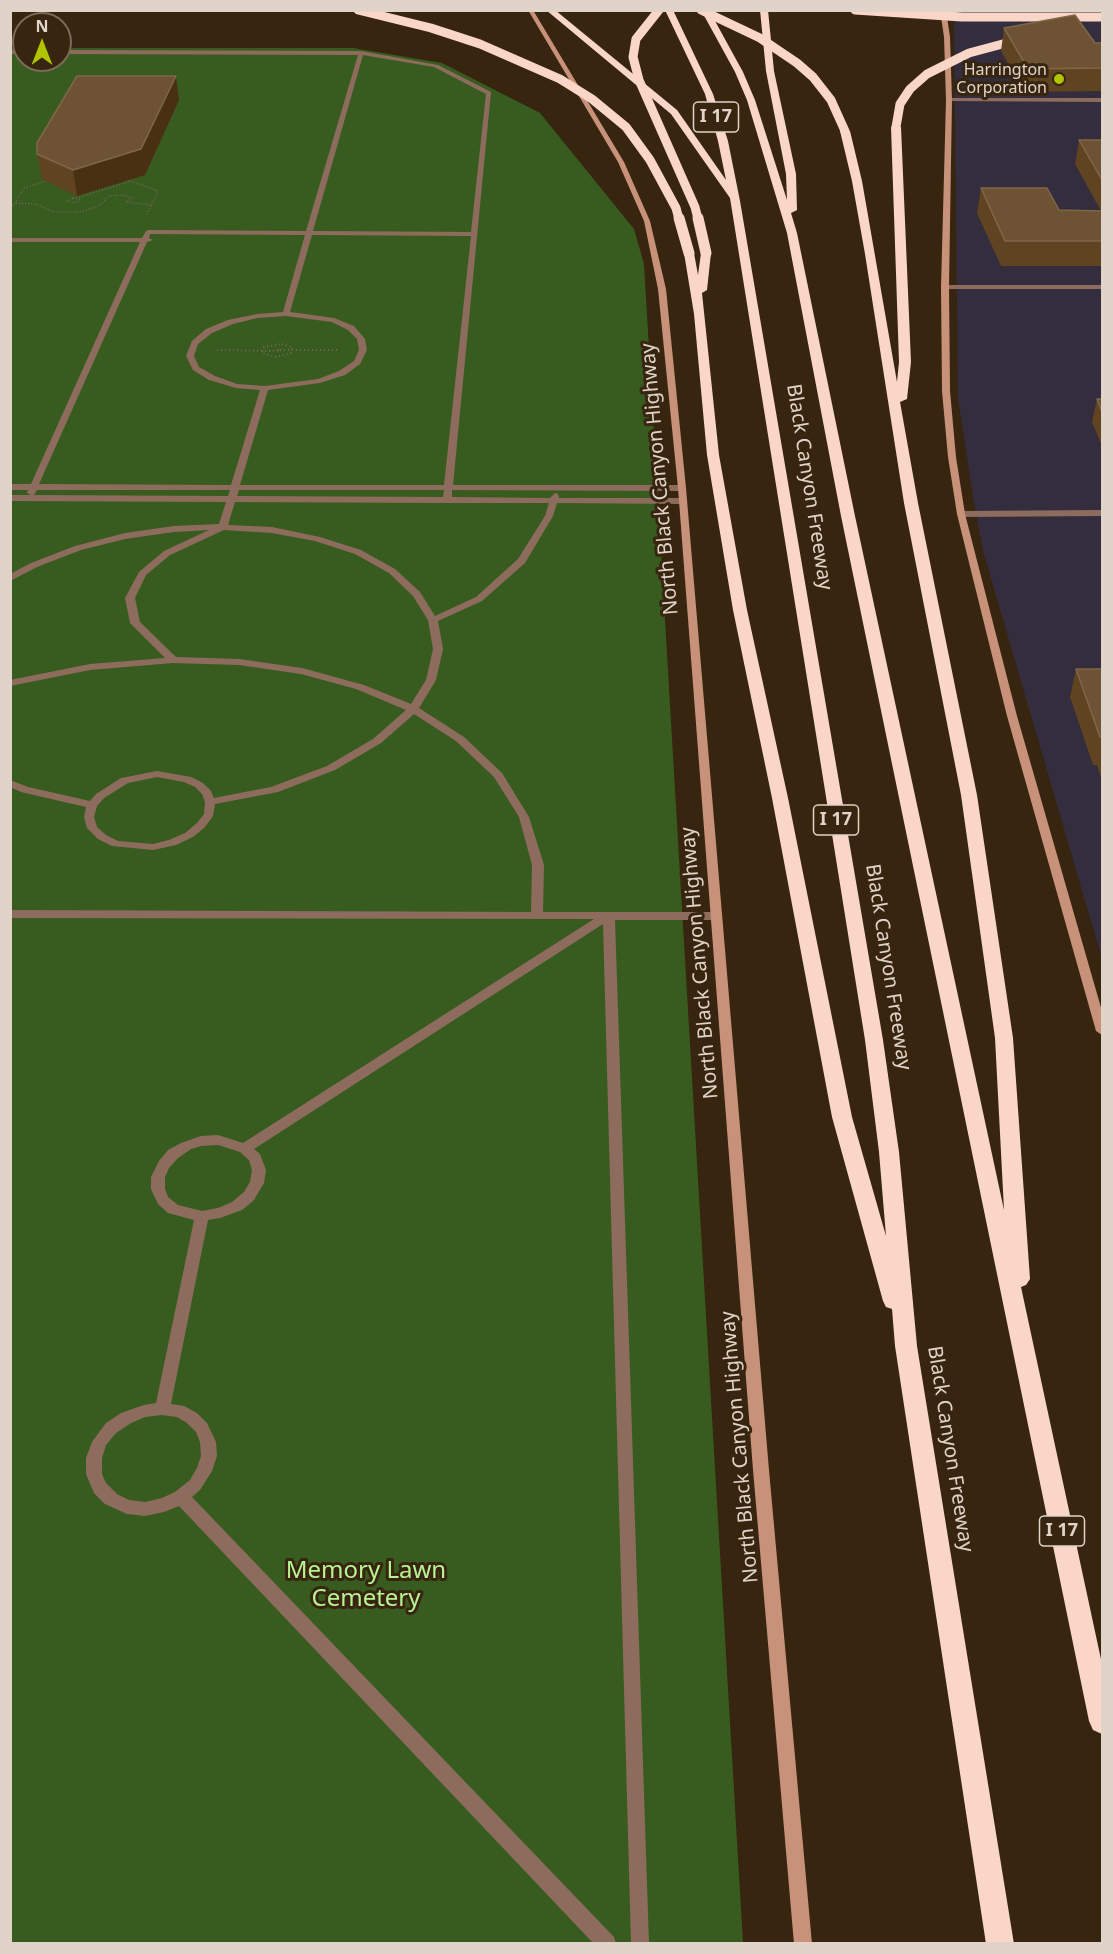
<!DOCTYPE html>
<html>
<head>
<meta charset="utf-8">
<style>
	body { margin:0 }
	#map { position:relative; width:1113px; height:1954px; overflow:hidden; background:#372510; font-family:"Noto Sans",sans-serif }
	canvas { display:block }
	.frame { position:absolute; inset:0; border:12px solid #e0d4c8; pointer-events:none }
	.north { position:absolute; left:12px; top:12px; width:60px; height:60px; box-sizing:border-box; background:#372510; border:2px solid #7b6b5a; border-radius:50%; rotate:0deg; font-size:16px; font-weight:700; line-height:24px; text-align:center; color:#e0d4c8 }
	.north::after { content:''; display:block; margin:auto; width:21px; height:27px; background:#b0c500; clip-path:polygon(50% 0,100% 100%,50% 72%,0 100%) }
</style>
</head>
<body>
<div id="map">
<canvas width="1113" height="1954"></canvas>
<div class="frame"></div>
<div class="north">N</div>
</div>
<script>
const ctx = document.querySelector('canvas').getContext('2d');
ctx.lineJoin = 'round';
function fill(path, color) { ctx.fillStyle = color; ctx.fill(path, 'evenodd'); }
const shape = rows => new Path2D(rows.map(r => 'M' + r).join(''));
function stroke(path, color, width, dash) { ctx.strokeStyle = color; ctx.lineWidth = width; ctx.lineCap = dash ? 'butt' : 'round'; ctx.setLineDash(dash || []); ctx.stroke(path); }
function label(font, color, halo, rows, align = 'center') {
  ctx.font = font + ' "Noto Sans",sans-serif'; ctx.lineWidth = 6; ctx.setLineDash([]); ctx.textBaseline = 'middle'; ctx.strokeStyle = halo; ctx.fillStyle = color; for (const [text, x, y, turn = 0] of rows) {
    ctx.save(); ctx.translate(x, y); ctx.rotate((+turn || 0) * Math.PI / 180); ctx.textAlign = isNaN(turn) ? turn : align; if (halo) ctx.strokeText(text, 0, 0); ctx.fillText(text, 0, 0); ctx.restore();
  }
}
const industrial = shape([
	[950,11,1102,11,1102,959,983,551,973,497,958,398,954,22]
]);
const green = shape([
	[10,48,24,48,24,60,60,60,60,48,353,48,442,63,540,113,634,229,644,264,743,1943,11,1943]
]);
const pathFar1 = shape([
	[125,179,158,191,147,214],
	[73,198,79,199,80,200,74,203,67,201,73,198],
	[76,198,129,182],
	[16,203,36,204,54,212,79,212,99,206,109,196,123,195,132,198,126,202,152,205],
	[10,211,24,188,49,180]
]);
const path = shape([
	[282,344,292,347,291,353,276,357,262,353,264,347,282,344],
	[217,350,276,351,280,350,275,350],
	[280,350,340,350]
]);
const service = shape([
	[10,50,24,50,24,54,10,54,10,50],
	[60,50,361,51,438,65,491,92,453,485,682,485,686,488,682,491,452,490,452,497,550,498,555,493,558,494,559,498,683,498,687,501,683,504,557,503,553,516,525,563,482,601,438,621,443,649,436,680,419,708,464,737,502,773,529,817,544,865,543,912,716,912,722,916,716,920,615,920,649,1944,631,1944,603,924,254,1149,260,1154,266,1170,264,1183,254,1200,242,1210,220,1218,208,1220,171,1404,184,1406,197,1413,207,1423,216,1442,217,1456,212,1471,200,1490,192,1497,614,1937,616,1944,594,1944,179,1506,164,1512,145,1516,127,1514,105,1504,94,1493,86,1474,86,1458,92,1442,106,1423,121,1413,144,1405,156,1403,194,1220,168,1213,158,1204,151,1189,151,1177,159,1161,168,1150,181,1143,201,1136,218,1135,243,1143,594,919,10,918,10,910,531,912,532,865,519,817,494,777,456,741,414,714,381,743,335,770,278,792,215,804,213,816,205,827,193,837,176,845,153,850,112,846,98,839,87,828,84,817,86,807,21,792,10,787,10,780,28,787,90,801,96,794,121,778,157,771,191,777,203,783,211,791,214,798,271,787,327,766,373,739,406,710,356,689,301,674,239,665,173,663,90,670,10,686,10,680,90,664,165,658,130,623,125,598,139,572,164,551,209,530,174,532,125,539,81,550,37,567,10,581,10,574,31,563,75,546,125,533,174,526,219,524,226,502,10,501,10,495,31,495,27,493,28,490,10,490,10,484,31,484,140,242,10,242,10,238,142,238,146,231,148,230,306,231,358,55,60,54,60,50],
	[363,55,434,67,486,94,471,232,313,231,363,55],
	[150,234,305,235,283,312,257,314,228,320,206,329,192,341,186,356,193,370,209,380,236,388,260,390,231,485,39,484,147,242,153,240,149,238,150,234],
	[312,235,471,236,444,485,240,485,268,390,320,383,345,375,360,364,367,350,365,339,354,326,334,318,290,312,312,235],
	[286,316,332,322,348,330,357,339,359,350,354,361,339,371,318,379,265,386,237,384,215,376,199,367,194,356,198,344,212,333,233,324,257,318,286,316],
	[37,490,230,490,228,496,31,495,34,495,37,490],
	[239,490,444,490,443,497,237,496,239,490],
	[235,502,447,503,549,503,545,516,518,559,476,597,435,616,420,592,395,569,361,550,320,537,272,527,228,525,235,502],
	[224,530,272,533,315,541,355,554,389,573,413,596,428,620,433,649,426,680,411,704,364,685,302,668,239,659,176,657,140,622,135,598,146,575,170,555,224,530],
	[157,777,184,782,195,787,202,794,205,802,204,814,197,823,185,833,169,840,153,844,118,841,106,835,97,827,94,817,97,806,104,798,128,783,157,777],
	[218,1145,240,1152,249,1160,252,1170,250,1182,244,1192,232,1202,218,1208,202,1211,178,1205,168,1197,165,1189,165,1177,169,1168,178,1158,191,1149,201,1146,218,1145],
	[162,1415,177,1417,187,1423,196,1432,200,1442,201,1456,197,1468,190,1480,175,1492,162,1498,145,1502,129,1500,117,1494,106,1483,102,1474,102,1458,106,1445,116,1433,131,1423,145,1417,162,1415]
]);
const minor = shape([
	[949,98,1102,98,1102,102,947,101,949,98],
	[942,285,1102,285,1102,289,945,289,941,287,942,285],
	[1102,510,1102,516,961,517,957,514,961,511,1102,510]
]);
const secondary = shape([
	[528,10,533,10,624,162,650,221,666,289,686,488,769,1470,812,1944,794,1944,753,1470,678,488,658,289,644,221,618,162,528,10],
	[940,10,946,10,950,37,952,100,949,287,950,391,956,457,965,514,1017,716,1102,1011,1102,1035,1096,1031,1007,716,957,514,948,457,942,391,941,287,946,100,944,37,940,10]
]);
const motorway = shape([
	[546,10,555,10,677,110,726,180,718,141,705,94,665,10,673,10,713,94,728,141,740,201,883,1040,899,1152,917,1346,1014,1944,986,1944,895,1346,892,1309,886,1307,883,1301,832,1117,772,798,733,610,707,455,694,314,684,253,689,250,694,253,698,275,701,253,706,250,711,253,707,290,702,293,719,455,747,610,788,798,852,1117,886,1236,879,1152,865,1040,730,198,671,114,546,10],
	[701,10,709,10,743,72,755,100,787,200,786,174,766,71,760,10,768,10,774,71,796,174,797,210,791,213,797,233,855,516,1004,1210,995,1038,961,795,904,503,865,254,852,181,840,131,845,128,850,131,862,181,897,382,899,362,891,127,896,124,901,127,911,362,907,399,900,402,918,503,977,795,1013,1038,1030,1279,1026,1285,1021,1287,1102,1664,1102,1734,1093,1730,1089,1721,841,516,787,233,747,100,735,72,701,10]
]);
const motorwayBridgeFar1 = shape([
	[358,10,431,28,480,44,560,79,592,99,626,127,650,160,676,208,679,219],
	[659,10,636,39,633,57,639,80,695,207,698,219],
	[701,10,760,38,797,63,813,77,831,100,845,131],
	[855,10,962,17,1102,17],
	[896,127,900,104,910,89,927,74,969,53,1025,38]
]);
const motorwayBridge = shape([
	[679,218,689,253],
	[698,218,706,253]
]);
const wall = shape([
	[1004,28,1095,43,1102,43,1102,91,1024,92,1001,51],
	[179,100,145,175,77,196,42,179,37,154],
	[1079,140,1102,140,1102,266,1001,266,977,213,981,188,1059,210,1101,211,1075,164],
	[1097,399,1102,399,1102,446,1092,422],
	[1076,669,1102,669,1102,781,1097,765,1093,765,1070,697]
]);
const shadedWall = shape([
	[176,76,179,100,145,175,77,196,73,170]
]);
const building = shape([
	[1075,15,1095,43,1102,43,1102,68,1028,69,1004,28,1075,15],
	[77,76,176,76,141,149,73,170,37,154,37,143,77,76],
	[1079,140,1102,140,1102,180,1079,140],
	[981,188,1047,188,1059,210,1102,211,1102,241,1005,241,981,188],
	[1097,399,1102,399,1102,412,1097,399],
	[1076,669,1102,669,1102,737,1100,737,1076,669]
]);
const markers = [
	[1059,79,6,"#b0c500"]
];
const farPoinames = [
	["Harrington",1047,70],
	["Corporation",1047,88]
];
const shields = [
	[716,117,45],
	[836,820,45],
	[1062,1531,45]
];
const shieldNames = [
	["I 17",716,117],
	["I 17",836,820],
	["I 17",1062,1531]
];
const streetNames = [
	["North Black Canyon Highway",660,479,-95],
	["Black Canyon Freeway",809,487,81],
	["North Black Canyon Highway",700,963,-95],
	["Black Canyon Freeway",888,967,81],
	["North Black Canyon Highway",740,1447,-95],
	["Black Canyon Freeway",950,1449,81]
];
const nearParknames = [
	["Memory Lawn",366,1571],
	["Cemetery",366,1599]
];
fill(industrial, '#332d3e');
fill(green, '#385c20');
stroke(pathFar1, '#776756', 1.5, [1, 2]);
stroke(path, '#776756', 2, [1, 3]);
fill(service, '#8e6c5d');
fill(minor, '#8e6c5d');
fill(secondary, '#c7917a');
fill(motorway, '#f9d6c7');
stroke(motorwayBridgeFar1, '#f9d6c7', 9);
stroke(motorwayBridge, '#f9d6c7', 11);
fill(wall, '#604321');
fill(shadedWall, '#4a3012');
fill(building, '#6d5333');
stroke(building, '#7f674a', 1.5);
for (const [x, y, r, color] of markers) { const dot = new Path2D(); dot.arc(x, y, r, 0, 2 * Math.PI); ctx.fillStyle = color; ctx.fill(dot); stroke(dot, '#372510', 2); }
label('16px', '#e0d4c8', '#372510', farPoinames, 'right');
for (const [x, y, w] of shields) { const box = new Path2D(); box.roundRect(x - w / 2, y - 15, w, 30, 4.5); ctx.fillStyle = '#372510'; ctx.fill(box); stroke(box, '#e0d4c8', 1.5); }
label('bold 18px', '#e0d4c8', null, shieldNames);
label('20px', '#e0d4c8', '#372510', streetNames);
label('24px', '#b6f393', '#372510', nearParknames);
</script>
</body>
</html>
